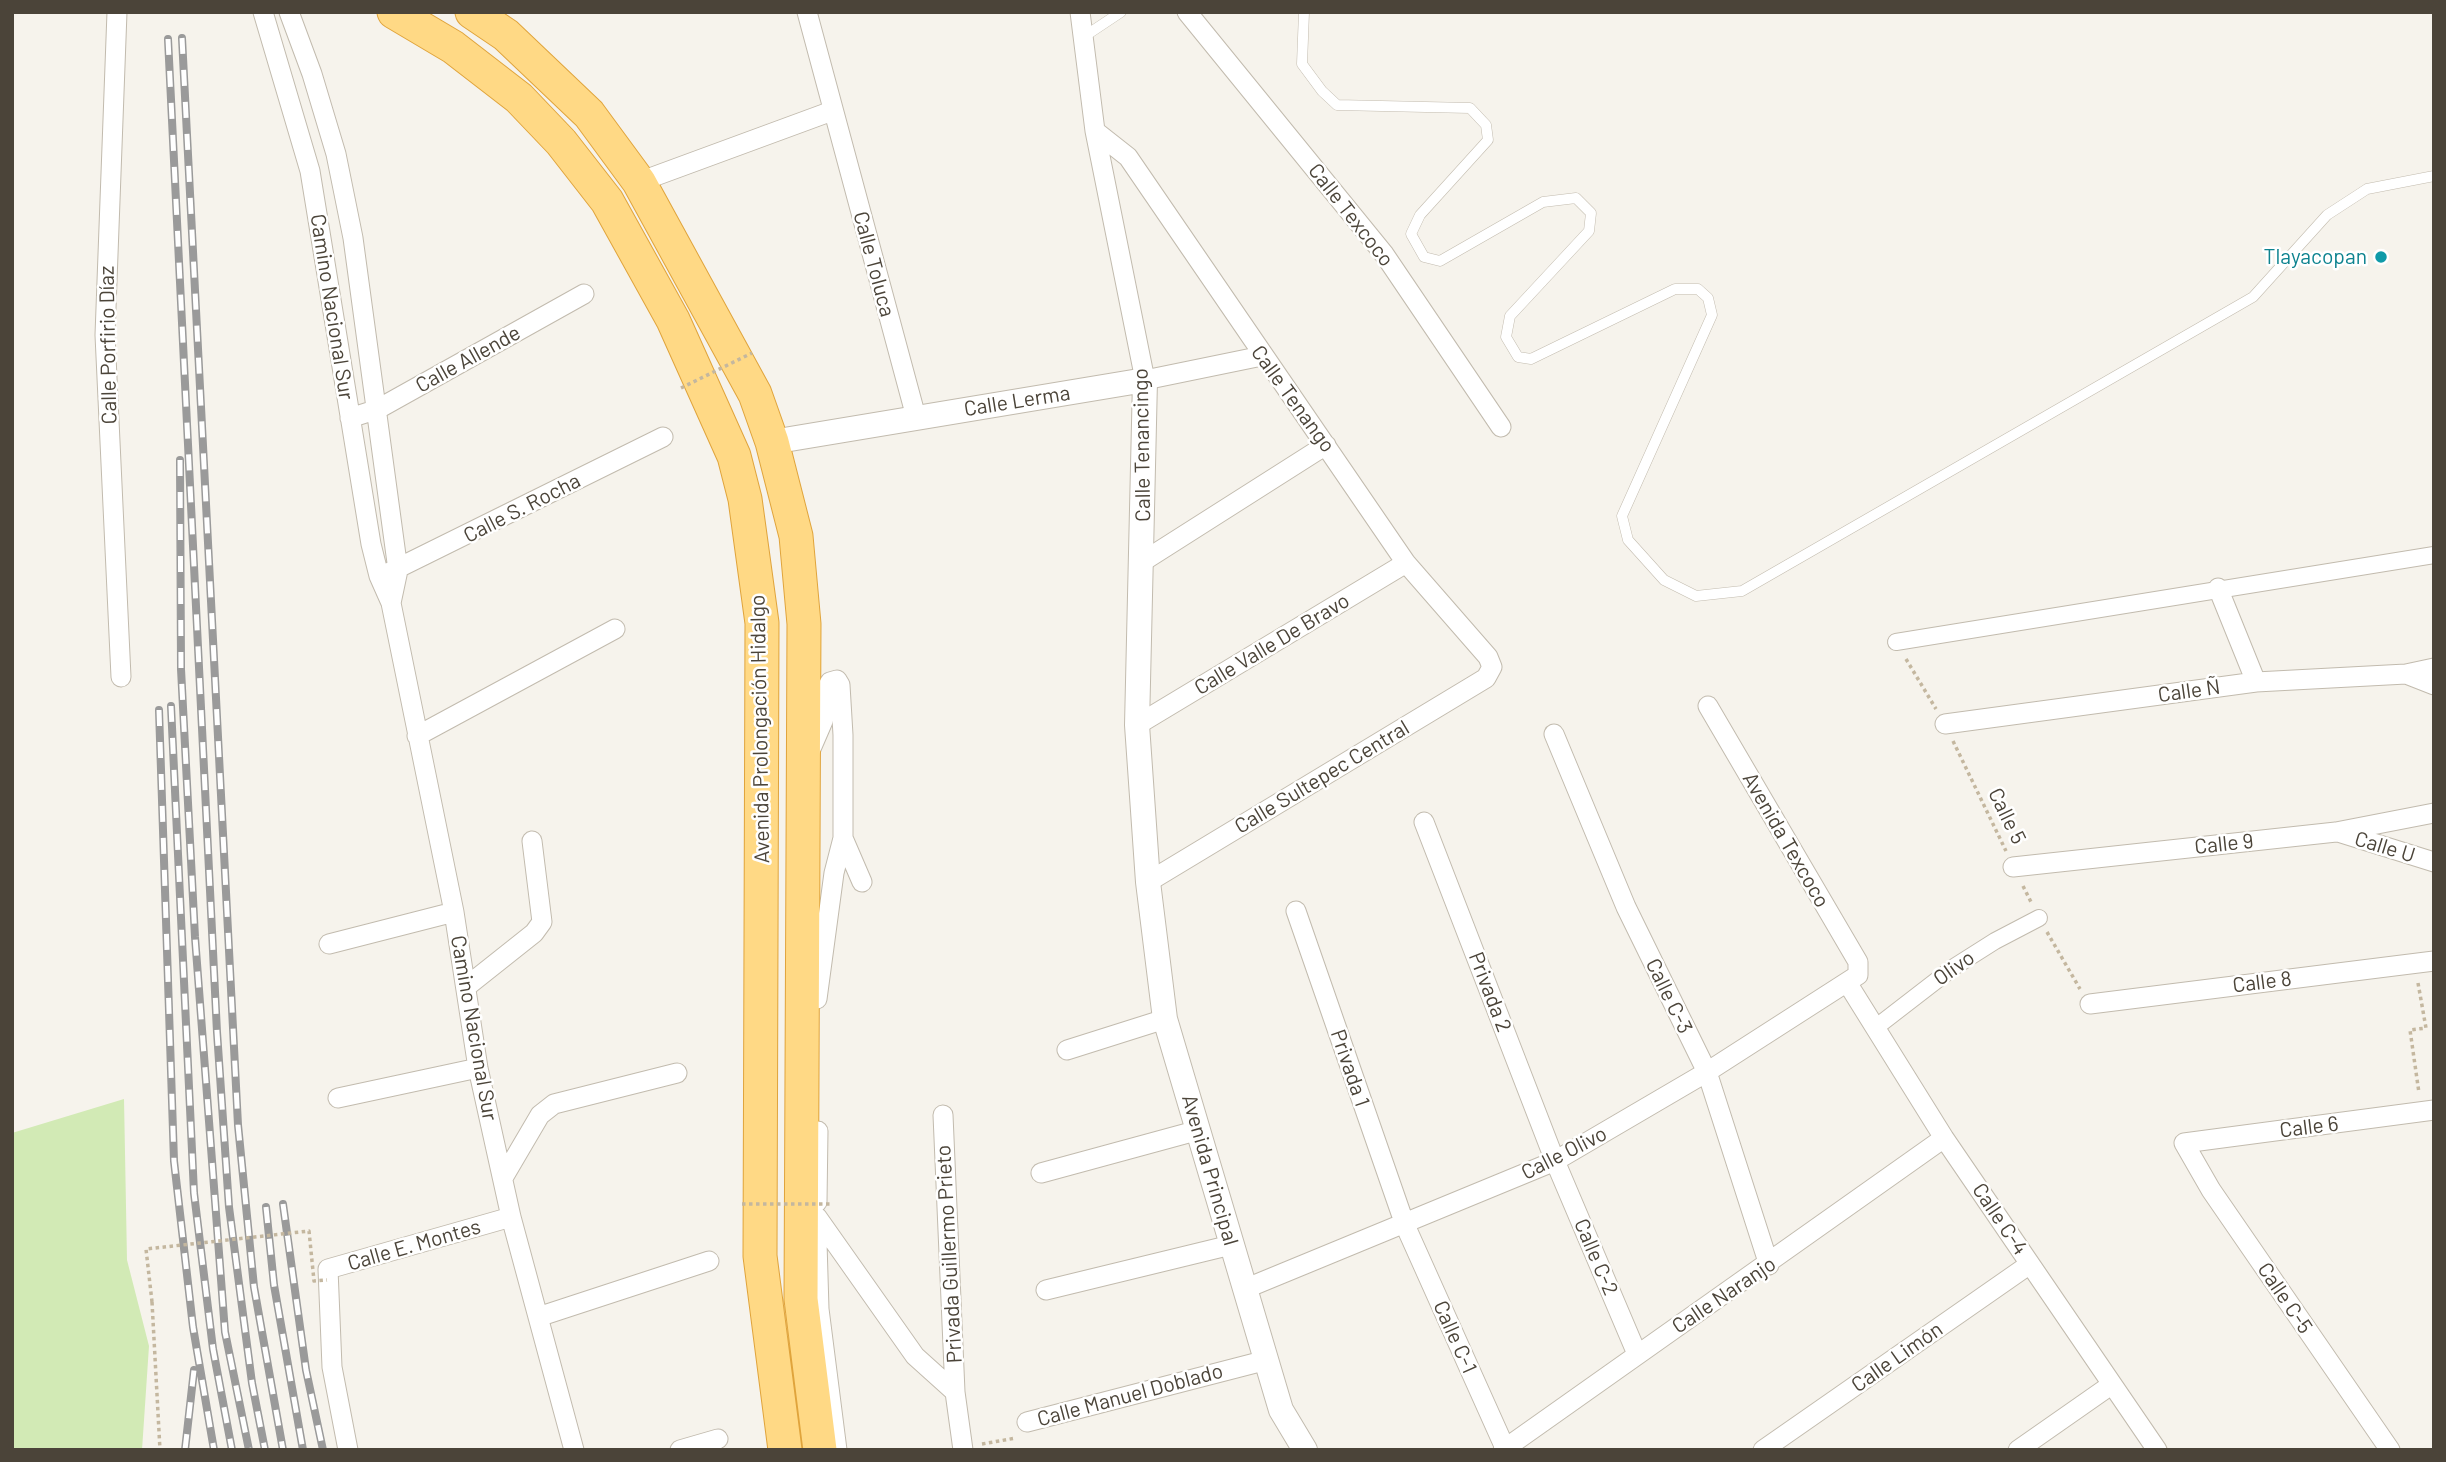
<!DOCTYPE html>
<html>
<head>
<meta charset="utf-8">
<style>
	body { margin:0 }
	#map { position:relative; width:2446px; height:1462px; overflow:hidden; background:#f6f3ec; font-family:Barlow,sans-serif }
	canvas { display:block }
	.frame { position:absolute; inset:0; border:14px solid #4b4439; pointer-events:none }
</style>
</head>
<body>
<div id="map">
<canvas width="2446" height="1462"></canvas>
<div class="frame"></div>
</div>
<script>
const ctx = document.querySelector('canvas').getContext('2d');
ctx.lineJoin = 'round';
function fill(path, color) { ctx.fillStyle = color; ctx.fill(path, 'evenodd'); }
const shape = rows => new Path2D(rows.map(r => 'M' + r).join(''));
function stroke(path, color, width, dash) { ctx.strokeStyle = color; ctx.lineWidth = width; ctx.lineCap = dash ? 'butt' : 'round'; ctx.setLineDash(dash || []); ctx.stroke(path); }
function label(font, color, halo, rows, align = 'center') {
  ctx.font = font + ' Barlow,sans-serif'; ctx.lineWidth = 5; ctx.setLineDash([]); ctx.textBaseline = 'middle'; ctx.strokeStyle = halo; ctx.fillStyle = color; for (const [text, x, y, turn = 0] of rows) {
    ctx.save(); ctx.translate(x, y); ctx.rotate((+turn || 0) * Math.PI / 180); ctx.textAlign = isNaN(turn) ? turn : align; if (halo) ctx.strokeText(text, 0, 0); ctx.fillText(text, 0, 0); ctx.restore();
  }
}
const green = shape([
	[124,1099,127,1260,149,1346,142,1450,12,1450,12,1133]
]);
const path = shape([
	[1906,659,1936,709],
	[1953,741,2006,851],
	[2023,886,2032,904],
	[2047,932,2080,989],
	[2418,983,2426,1028,2410,1030,2419,1093],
	[152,1302,160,1450],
	[982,1444,1016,1438]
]);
const service = shape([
	[1304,12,1302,64,1322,91,1337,105,1470,108,1486,125,1488,140,1420,215,1411,234,1424,257,1440,261,1543,202,1576,198,1591,213,1589,231,1510,316,1506,337,1518,357,1531,359,1675,289,1698,289,1708,298,1712,315,1622,516,1628,540,1664,580,1696,596,1742,591,2253,297,2327,215,2367,189,2434,176],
	[1085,36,1121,12]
]);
const pedestrian = shape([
	[1896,642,2434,555],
	[1875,1028,1954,967,1995,941,2039,918]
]);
const minor = shape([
	[117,12,105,335,121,677],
	[263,12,310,171,371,544,379,576,391,603,454,912,478,1068,511,1217,574,1450],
	[289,12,312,74,336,154,353,238,398,570,391,603],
	[807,12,916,417],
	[1080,12,1095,131,1145,380,1262,356],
	[1187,12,1384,254,1501,427],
	[1095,131,1128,157,1406,563,1488,657,1492,667,1486,678,1148,882],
	[639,182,832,111],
	[350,418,378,409,584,294],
	[1142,562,1326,445],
	[388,573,663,437],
	[2218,588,2256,682],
	[2406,674,2434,685],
	[1945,724,2256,682,2406,674,2434,668],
	[1137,725,1406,563],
	[1554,734,1626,907,1707,1072,1769,1265],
	[417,736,615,629],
	[810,751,823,721,827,688,830,682,837,680,840,685,843,735,843,838,862,882],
	[1424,822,1555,1161,1637,1354],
	[2338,832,2434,862],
	[2013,867,2336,832,2434,813],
	[1296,911,1405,1225,1505,1448],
	[329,944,454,912],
	[1848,984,1944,1138,2157,1450],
	[466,987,534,933,542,922,532,841],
	[817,999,834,873,843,838],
	[2090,1004,2434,961],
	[1067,1050,1165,1019],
	[338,1098,478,1068],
	[943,1115,955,1392,963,1450],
	[1041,1173,1199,1130],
	[503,1178,540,1115,554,1104,677,1073],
	[817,1202,818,1131],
	[817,1217,915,1356,955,1392],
	[817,1242,819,1309,837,1450],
	[1247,1288,1555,1161,1707,1072,1858,975,1858,962,1708,706],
	[1046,1290,1231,1245],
	[538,1317,709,1261],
	[1027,1422,1267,1360],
	[348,1450,332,1367,328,1269,511,1217],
	[680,1450,718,1439],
	[1503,1450,1944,1138],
	[1763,1450,2030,1264],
	[2018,1450,2111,1385],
	[2390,1450,2211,1190,2184,1143,2434,1110]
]);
const tertiary = shape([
	[772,442,1145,380,1137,725,1148,882,1165,1019,1281,1410,1305,1450]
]);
const trunk = shape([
	[394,12,453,47,519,98,561,142,607,201,673,320,734,456,745,499,762,623,760,1256,785,1450],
	[472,12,506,35,589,114,639,182,755,394,772,442,796,536,804,624,801,1299,820,1450]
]);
const rail = shape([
	[182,38,238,1125,254,1287,283,1450],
	[168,39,217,1032,229,1207,252,1383,265,1450],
	[180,460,181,669,195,937,225,1332,249,1450],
	[171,706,194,1193,213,1349,232,1450],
	[159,710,174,1161,193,1327,214,1450],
	[283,1204,306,1370,323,1450],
	[266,1207,274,1285,303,1450],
	[185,1450,194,1370]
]);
const pathBridge = shape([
	[681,388,752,353],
	[742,1204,830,1204],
	[152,1302,146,1249,309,1231,314,1281,327,1280]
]);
const markers = [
	[2381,257,7,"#0f9aa8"]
];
const streetNames = [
	["Calle Texcoco",1351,215,52],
	["Calle Toluca",874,264,75],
	["Camino Nacional Sur",332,307,81],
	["Calle Porfirio Díaz",108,345,-91],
	["Calle Allende",468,359,-29],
	["Calle Tenango",1293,399,54],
	["Calle Lerma",1017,401,-9],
	["Calle Tenancingo",1142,445,-91],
	["Calle S. Rocha",522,508,-27],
	["Calle Valle De Bravo",1272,644,-31],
	["Calle Ñ",2189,691,-8],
	["Avenida Prolongación Hidalgo",760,729,-91],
	["Calle Sultepec Central",1322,777,-31],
	["Calle 5",2007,816,64],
	["Avenida Texcoco",1786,840,60],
	["Calle 9",2224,844,-6],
	["Calle U",2385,847,17],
	["Olivo",1954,968,-35],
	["Calle 8",2262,982,-7],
	["Privada 2",1490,992,69],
	["Calle C-3",1669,996,64],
	["Camino Nacional Sur",474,1028,80],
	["Privada 1",1350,1068,71],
	["Calle 6",2309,1127,-7],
	["Calle Olivo",1564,1153,-27],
	["Avenida Principal",1210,1170,74],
	["Calle C-4",2000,1219,56],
	["Calle E. Montes",414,1245,-16],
	["Privada Guillermo Prieto",949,1254,-93],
	["Calle C-2",1596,1257,67],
	["Calle Naranjo",1724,1295,-34],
	["Calle C-5",2285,1298,56],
	["Calle C-1",1455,1337,66],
	["Calle Limón",1897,1357,-35],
	["Calle Manuel Doblado",1130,1395,-15]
];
const cultureNames = [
	["Tlayacopan",2367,257]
];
fill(green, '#d2eab5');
stroke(service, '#c2bbae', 11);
stroke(pedestrian, '#c2bbae', 18);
stroke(minor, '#c2bbae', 21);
stroke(tertiary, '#c2bbae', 26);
stroke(trunk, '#e0a43c', 35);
stroke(path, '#c4b79f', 3.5, [3.5, 3.5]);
stroke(service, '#fff', 10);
stroke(pedestrian, '#fff', 16);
stroke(minor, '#fff', 19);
stroke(tertiary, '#fff', 24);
stroke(trunk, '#ffd985', 33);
stroke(rail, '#9a9a9a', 8);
stroke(rail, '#fff', 5, [16]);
stroke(pathBridge, '#c4b79f', 3.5, [3.5, 3.5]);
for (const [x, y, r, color] of markers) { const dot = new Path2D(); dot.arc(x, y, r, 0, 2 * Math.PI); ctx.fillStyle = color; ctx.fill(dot); stroke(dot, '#fff', 2.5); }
label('21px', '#4b4439', '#fff', streetNames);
label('21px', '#0d838f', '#fff', cultureNames, 'right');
</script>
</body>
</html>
